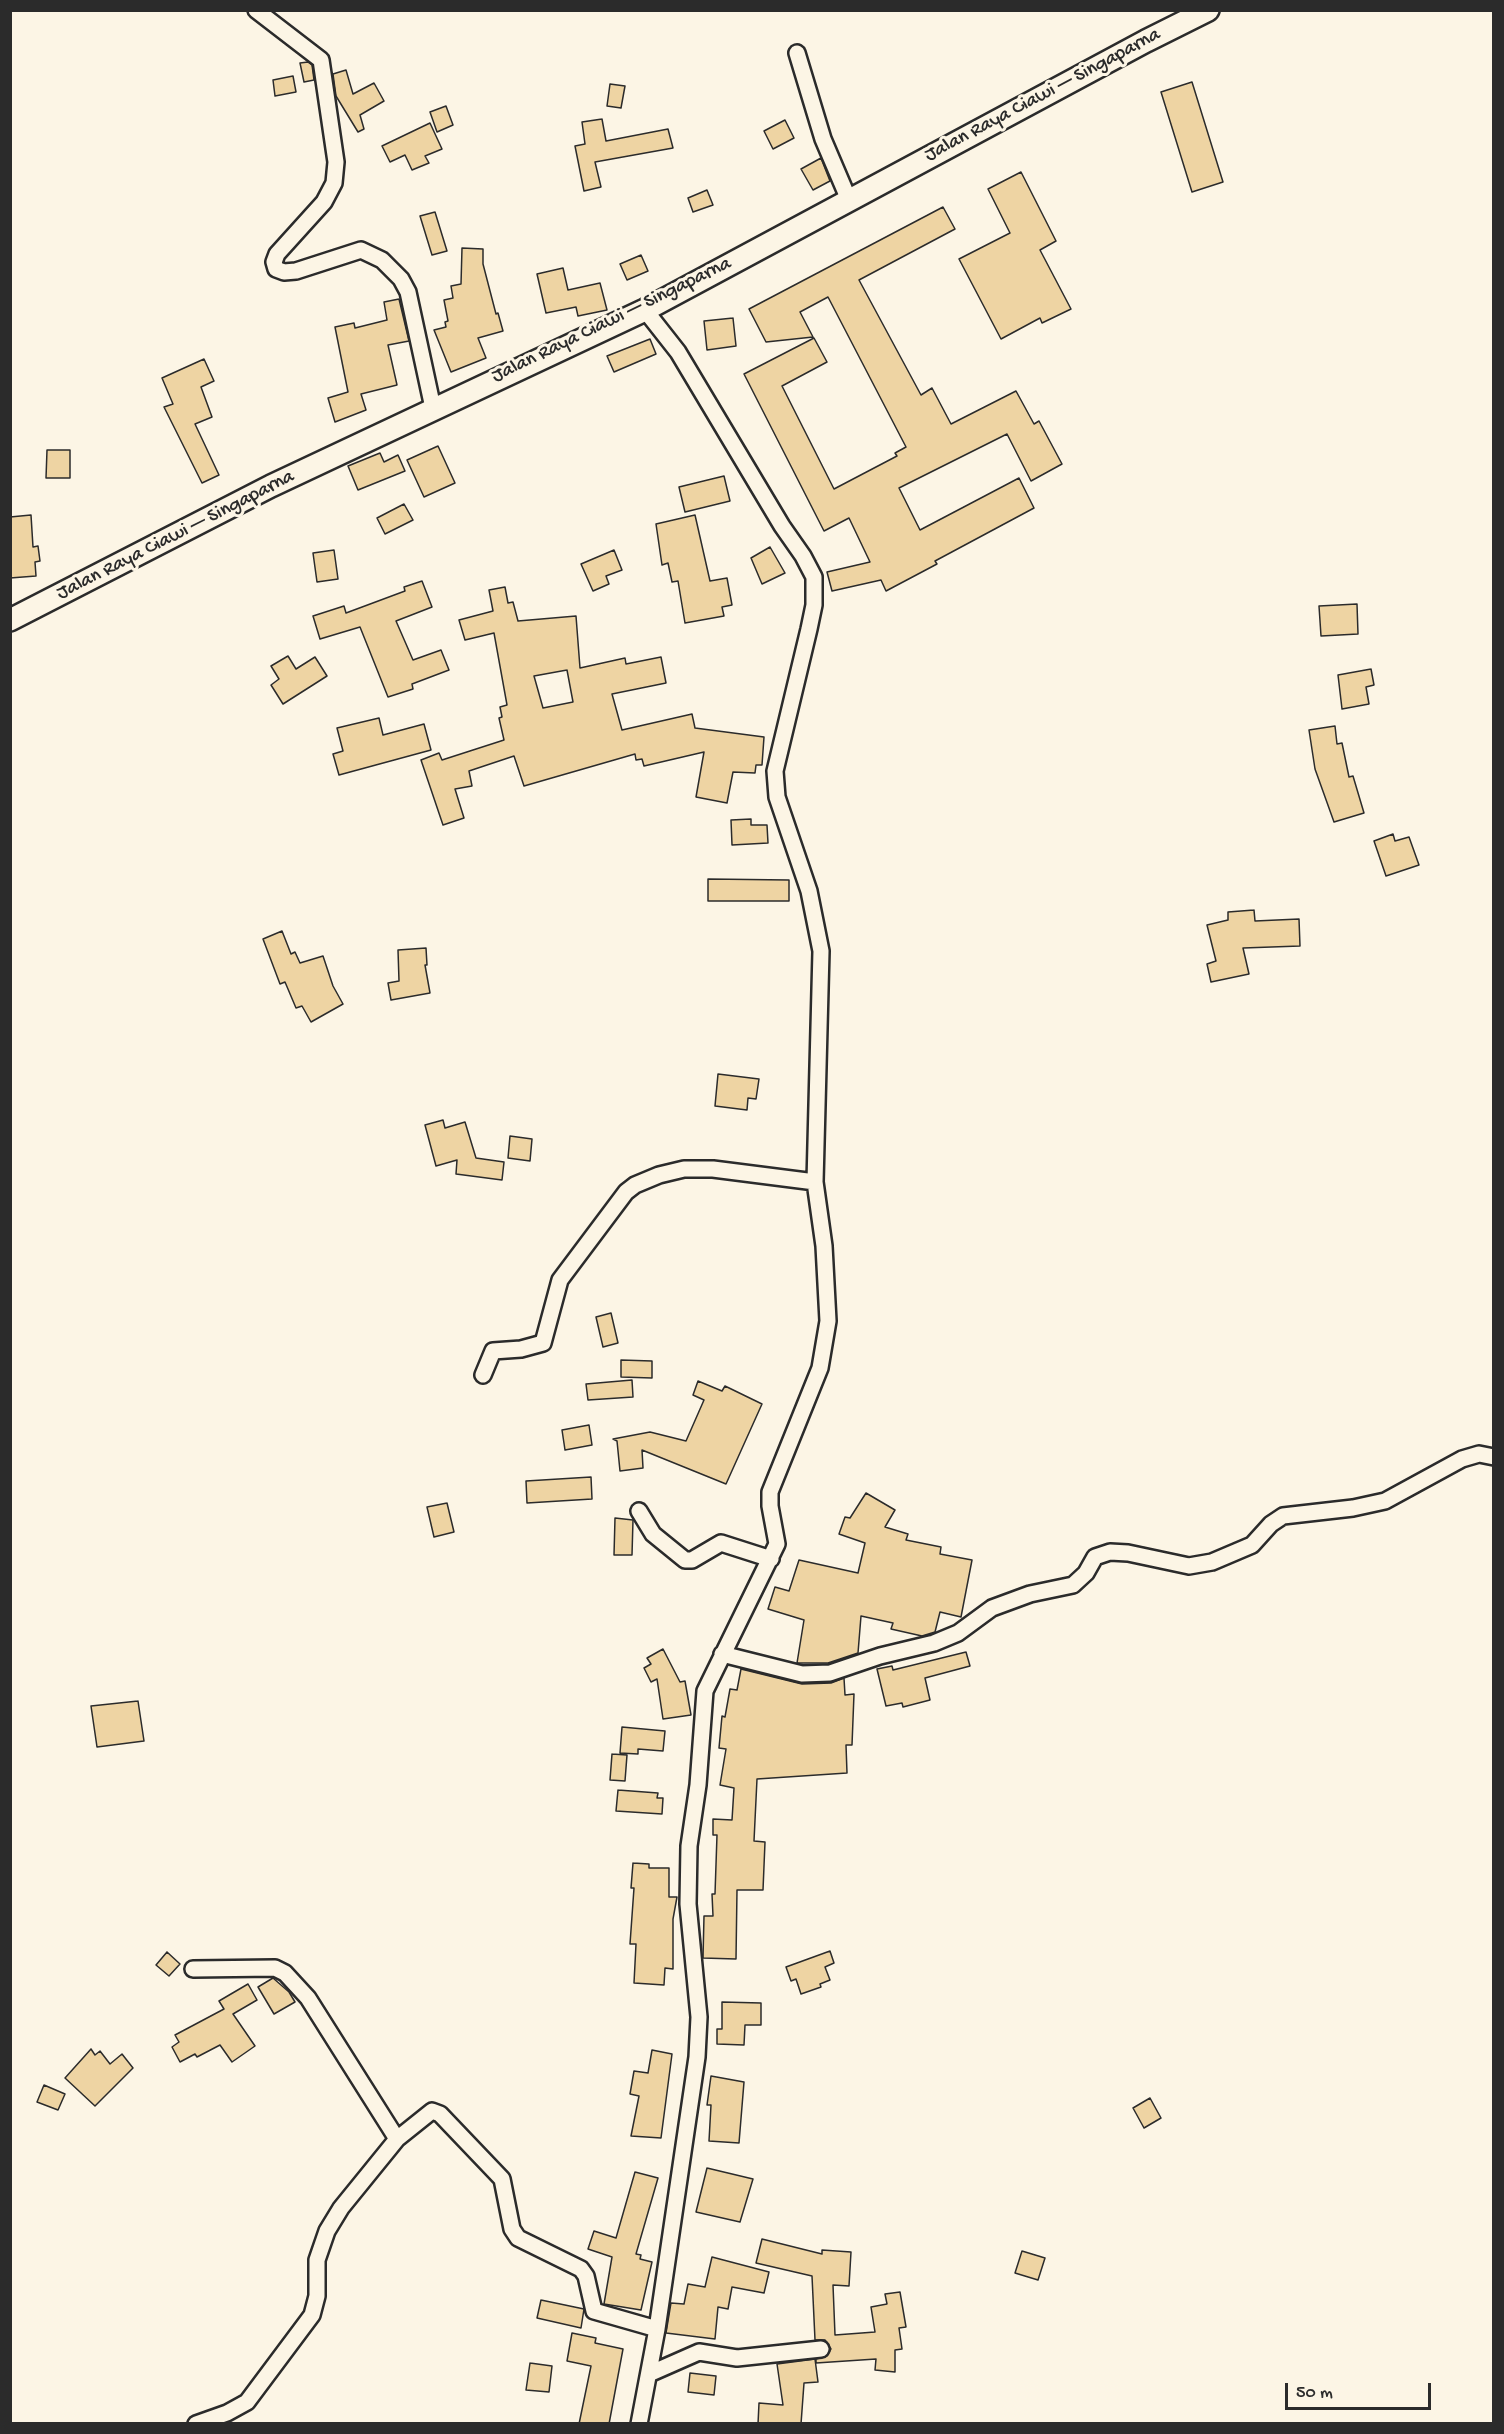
<!DOCTYPE html>
<html>
<head>
<meta charset="utf-8">
<style>
	body { margin:0 }
	#map { position:relative; width:1504px; height:2434px; overflow:hidden; background:#fcf5e5; font-family:"Gochi Hand",sans-serif }
	canvas { display:block }
	.frame { position:absolute; inset:0; border:12px solid #2b2b2b; pointer-events:none }
	.scale { position:absolute; left:1285px; top:2383px; width:146px; height:27px; box-sizing:border-box; border:3px solid #2b2b2b; border-top:0; padding-left:8px; font-size:18px; line-height:21px; white-space:nowrap; color:#2b2b2b; -webkit-text-stroke:4px #fcf5e5; paint-order:stroke }
</style>
</head>
<body>
<div id="map">
<canvas width="1504" height="2434"></canvas>
<div class="frame"></div>
<div class="scale">50 m</div>
</div>
<script>
const ctx = document.querySelector('canvas').getContext('2d');
ctx.lineJoin = 'round';
function fill(path, color) { ctx.fillStyle = color; ctx.fill(path, 'evenodd'); }
const shape = rows => new Path2D(rows.map(r => 'M' + r).join(''));
function stroke(path, color, width, dash) { ctx.strokeStyle = color; ctx.lineWidth = width; ctx.lineCap = dash ? 'butt' : 'round'; ctx.setLineDash(dash || []); ctx.stroke(path); }
function label(font, color, halo, rows, align = 'center') {
  ctx.font = font + ' "Gochi Hand",sans-serif'; ctx.lineWidth = 6; ctx.setLineDash([]); ctx.textBaseline = 'middle'; ctx.strokeStyle = halo; ctx.fillStyle = color; for (const [text, x, y, turn = 0] of rows) {
    ctx.save(); ctx.translate(x, y); ctx.rotate((+turn || 0) * Math.PI / 180); ctx.textAlign = isNaN(turn) ? turn : align; if (halo) ctx.strokeText(text, 0, 0); ctx.fillText(text, 0, 0); ctx.restore();
  }
}
const building = shape([
	[308,62,312,65,314,80,304,82,300,63,308,62],
	[346,70,353,94,374,83,384,101,360,115,364,129,358,132,336,96,333,74,346,70],
	[293,76,296,92,275,96,273,80,293,76],
	[1192,82,1223,182,1192,192,1161,92,1192,82],
	[610,84,625,86,621,108,607,106,610,84],
	[446,106,453,125,437,132,430,112,446,106],
	[602,119,606,141,668,129,673,148,595,162,601,187,584,191,575,146,585,144,582,122,602,119],
	[785,120,794,138,773,149,764,131,785,120],
	[430,123,442,149,425,156,429,163,412,170,405,155,390,162,382,146,430,123],
	[821,158,830,181,813,190,801,169,821,158],
	[1021,172,1056,241,1040,250,1071,309,1042,323,1040,318,1001,339,959,259,1010,233,988,189,1021,172],
	[707,190,713,205,693,212,688,198,707,190],
	[943,207,955,229,859,280,921,395,932,388,951,424,1016,391,1034,424,1039,421,1062,464,1031,481,1007,434,899,488,920,530,1019,478,1034,508,935,561,937,564,886,591,881,580,832,591,827,572,870,562,849,518,824,531,744,374,814,338,827,362,782,386,834,489,897,456,895,453,906,447,828,297,800,312,813,337,766,342,749,309,943,207],
	[435,212,447,251,432,255,420,216,435,212],
	[462,248,483,249,483,264,496,314,498,313,503,331,478,338,486,358,451,372,434,330,446,327,445,322,448,321,444,300,453,298,451,286,461,284,462,248],
	[641,255,648,271,627,280,620,264,641,255],
	[563,268,568,290,600,283,607,310,578,316,576,307,546,313,537,274,563,268],
	[399,299,409,341,388,345,397,385,361,394,366,410,335,422,328,398,348,392,335,327,354,323,355,328,387,320,384,302,399,299],
	[733,318,736,346,707,350,704,321,733,318],
	[650,339,656,354,614,372,607,356,650,339],
	[204,359,214,381,201,387,212,417,195,424,219,475,202,483,164,407,173,404,162,378,204,359],
	[438,446,455,483,424,497,407,460,438,446],
	[47,450,70,450,70,478,46,478,47,450],
	[380,453,384,462,398,455,405,471,358,490,348,466,380,453],
	[724,476,730,501,685,512,679,487,724,476],
	[404,504,413,520,385,534,377,518,404,504],
	[31,515,33,547,38,546,40,561,35,562,36,576,10,578,10,517,31,515],
	[695,515,710,581,727,578,732,605,722,607,724,616,685,623,678,581,672,582,668,563,662,565,656,524,695,515],
	[770,547,785,573,762,584,751,558,770,547],
	[334,550,338,579,317,582,313,553,334,550],
	[614,550,622,570,606,576,609,584,593,591,581,564,614,550],
	[422,581,432,607,396,621,413,660,441,650,449,670,412,684,413,689,388,697,360,627,320,639,313,616,344,606,346,613,405,591,404,587,422,581],
	[505,587,508,603,513,602,518,621,576,616,580,668,625,658,626,664,661,657,666,683,612,694,622,730,692,714,695,728,764,737,762,765,756,765,755,773,733,772,727,803,696,797,704,752,644,766,642,759,636,760,635,754,524,786,514,756,469,771,472,786,455,789,464,818,443,825,421,760,439,753,442,760,504,740,499,718,502,717,500,707,507,705,494,633,465,640,459,620,493,611,489,590,505,587],
	[567,670,573,702,543,708,534,676,567,670],
	[1357,604,1358,634,1321,636,1319,606,1357,604],
	[288,656,296,669,315,657,327,676,283,704,271,685,279,679,271,666,288,656],
	[1371,669,1374,685,1366,687,1369,704,1342,709,1338,675,1371,669],
	[379,718,383,735,424,724,431,750,339,775,333,754,343,751,337,728,379,718],
	[1335,726,1337,744,1342,743,1349,777,1353,776,1364,813,1334,822,1315,769,1309,730,1335,726],
	[751,819,751,825,767,825,768,843,732,845,731,820,751,819],
	[1393,834,1395,841,1409,837,1419,865,1386,876,1374,841,1393,834],
	[708,879,789,880,789,901,708,901,708,879],
	[1254,910,1255,921,1299,919,1300,946,1243,948,1249,974,1211,982,1207,964,1216,961,1207,925,1228,920,1228,912,1254,910],
	[282,931,291,954,295,952,300,963,323,956,333,986,343,1004,311,1022,302,1006,296,1008,285,982,280,984,263,939,282,931],
	[426,948,427,965,425,965,430,993,391,1000,388,983,399,981,398,950,426,948],
	[718,1074,759,1079,756,1099,748,1098,747,1110,715,1106,718,1074],
	[443,1120,445,1128,465,1122,476,1158,504,1162,502,1180,456,1174,457,1160,436,1166,425,1125,443,1120],
	[510,1136,532,1139,530,1161,508,1158,510,1136],
	[611,1313,618,1343,603,1347,596,1317,611,1313],
	[621,1360,652,1361,652,1378,621,1377,621,1360],
	[632,1380,633,1397,588,1400,586,1384,632,1380],
	[698,1381,722,1391,725,1386,762,1404,726,1484,642,1450,643,1468,620,1471,617,1441,613,1439,650,1432,686,1441,704,1400,693,1395,698,1381],
	[589,1425,592,1445,565,1450,562,1430,589,1425],
	[591,1477,592,1499,527,1503,526,1481,591,1477],
	[866,1493,895,1510,885,1527,908,1534,906,1540,941,1547,940,1554,972,1560,961,1617,940,1612,935,1632,922,1636,891,1629,893,1623,861,1616,858,1653,828,1663,797,1663,804,1620,768,1609,775,1587,789,1591,799,1560,858,1573,865,1543,839,1534,845,1517,850,1518,866,1493],
	[447,1503,454,1532,434,1537,427,1507,447,1503],
	[615,1518,633,1520,632,1555,614,1555,615,1518],
	[663,1649,680,1682,685,1681,691,1715,663,1719,657,1679,651,1682,644,1668,651,1664,647,1658,663,1649],
	[966,1652,970,1666,925,1678,930,1700,903,1707,902,1703,886,1706,877,1669,892,1666,893,1670,966,1652],
	[741,1669,802,1684,831,1683,844,1678,845,1695,854,1694,852,1745,846,1745,847,1773,757,1779,754,1841,765,1842,763,1890,737,1890,736,1959,703,1958,704,1916,713,1916,712,1894,715,1894,717,1835,713,1835,713,1819,732,1820,734,1788,720,1785,726,1749,719,1748,722,1716,725,1717,730,1689,737,1690,741,1669],
	[138,1701,144,1741,97,1747,91,1706,138,1701],
	[622,1727,665,1731,663,1751,638,1749,638,1754,620,1753,622,1727],
	[612,1754,627,1755,625,1781,610,1780,612,1754],
	[618,1790,658,1793,657,1798,663,1798,662,1814,616,1811,618,1790],
	[633,1863,649,1864,649,1868,669,1868,669,1897,677,1897,673,1919,673,1969,665,1968,664,1985,634,1983,636,1944,630,1944,634,1888,631,1888,633,1863],
	[830,1951,834,1963,825,1967,830,1980,820,1984,821,1987,801,1994,796,1979,791,1981,786,1967,830,1951],
	[167,1952,180,1964,169,1976,156,1965,167,1952],
	[273,1978,289,1992,295,2002,274,2014,258,1987,273,1978],
	[248,1984,257,2000,233,2014,255,2046,232,2062,220,2045,197,2057,195,2054,180,2062,172,2047,179,2042,175,2035,224,2009,219,2001,248,1984],
	[722,2002,761,2003,761,2025,745,2025,744,2045,717,2044,717,2029,722,2029,722,2002],
	[91,2049,95,2055,100,2051,110,2064,122,2054,133,2068,95,2106,65,2078,91,2049],
	[652,2050,672,2054,661,2138,631,2136,639,2096,630,2094,634,2071,648,2073,652,2050],
	[711,2076,744,2082,739,2143,709,2141,711,2105,707,2105,711,2076],
	[44,2085,65,2094,58,2110,37,2102,44,2085],
	[1150,2098,1161,2118,1144,2128,1133,2108,1150,2098],
	[707,2168,753,2179,740,2222,696,2212,707,2168],
	[635,2172,658,2178,636,2254,641,2255,640,2259,652,2262,641,2310,604,2304,612,2257,588,2249,594,2231,616,2238,635,2172],
	[762,2239,822,2254,822,2250,851,2252,849,2286,833,2285,835,2335,875,2332,871,2307,887,2304,885,2294,900,2292,906,2327,899,2328,902,2349,895,2350,895,2372,875,2370,876,2359,816,2363,816,2359,827,2356,831,2349,825,2340,815,2340,812,2276,756,2263,762,2239],
	[1022,2251,1045,2258,1038,2280,1015,2273,1022,2251],
	[712,2257,769,2272,764,2293,732,2287,728,2309,718,2307,715,2339,666,2333,671,2303,684,2304,688,2284,705,2287,712,2257],
	[541,2300,584,2309,581,2328,537,2318,541,2300],
	[572,2333,596,2338,595,2343,623,2349,609,2424,579,2424,591,2366,567,2361,572,2333],
	[815,2359,818,2382,804,2383,801,2424,758,2424,759,2403,783,2405,777,2364,815,2359],
	[530,2363,552,2366,549,2392,526,2390,530,2363],
	[690,2373,716,2376,714,2395,688,2392,690,2373]
]);
const minor = shape([
	[256,10,321,60,336,162,334,183,324,202,277,254,274,262,276,269,284,272,296,271,361,250,382,260,401,279,408,292,433,408],
	[797,53,823,139,849,200],
	[483,1375,493,1351,521,1349,543,1343,560,1280,626,1192,635,1185,659,1175,684,1169,713,1169,815,1182],
	[639,1511,653,1534,685,1560,692,1560,721,1543,771,1559],
	[722,1654,802,1674,830,1673,880,1656,934,1643,958,1633,992,1608,1030,1594,1073,1585,1086,1573,1095,1557,1110,1552,1128,1553,1189,1566,1212,1562,1252,1545,1271,1524,1283,1516,1353,1508,1385,1501,1462,1459,1479,1454,1494,1457],
	[193,1969,275,1968,285,1973,308,1998,397,2139,432,2111,440,2114,502,2179,512,2229,518,2238,581,2269,586,2276,594,2311,657,2329],
	[649,2374,699,2352,737,2358,821,2349],
	[196,2424,227,2413,247,2402,312,2315,317,2296,317,2260,327,2231,341,2208,397,2139],
	[639,2424,657,2329,697,2057,699,2017,688,1904,689,1846,698,1785,705,1691,777,1544,770,1506,770,1492,820,1368,828,1321,824,1246,815,1182,821,951,809,891,777,797,775,771,809,629,814,605,814,577,803,556,782,526,678,352,645,310]
]);
const secondary = shape([
	[10,620,271,486,645,310,1146,41,1208,10]
]);
const streetNames = [
	["Jalan Raya Ciawi — Singaparna",1043,96,-28],
	["Jalan Raya Ciawi — Singaparna",612,321,-26],
	["Jalan Raya Ciawi — Singaparna",176,536,-27]
];
fill(building, '#eed4a3');
stroke(building, '#2b2b2b', 1.5);
stroke(minor, '#2b2b2b', 20);
stroke(secondary, '#2b2b2b', 26);
stroke(minor, '#fcf5e5', 15);
stroke(secondary, '#fcf5e5', 21);
label('20px', '#2b2b2b', '#fcf5e5', streetNames);
</script>
</body>
</html>
